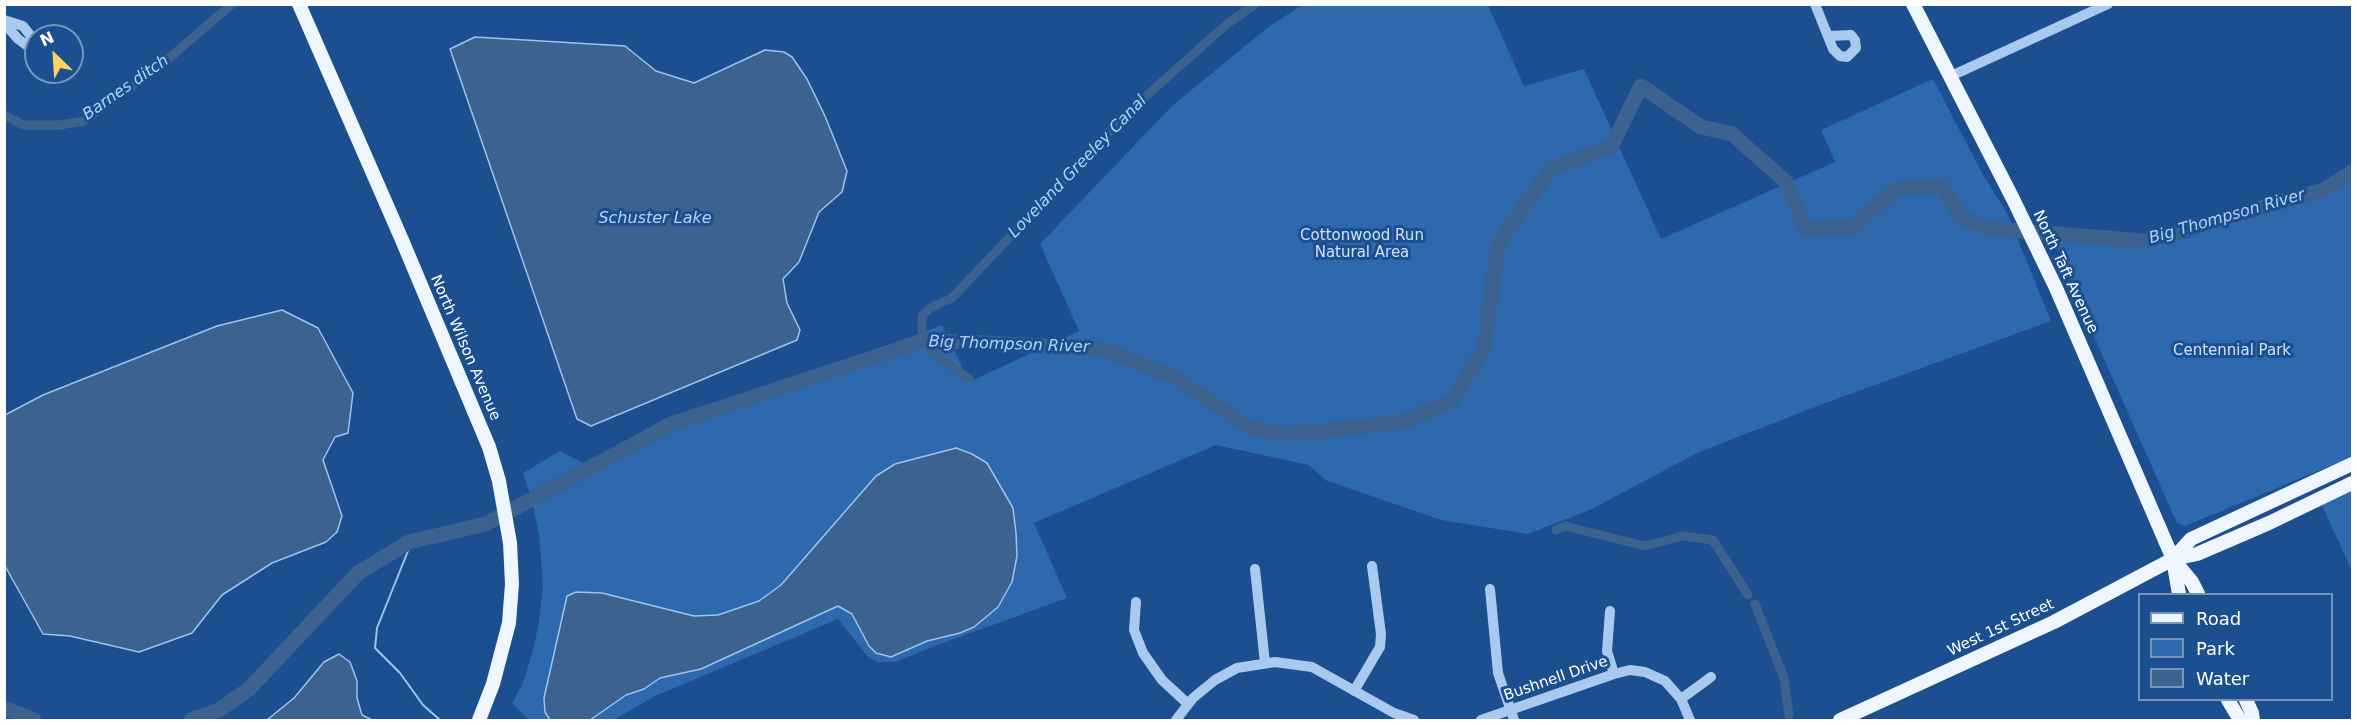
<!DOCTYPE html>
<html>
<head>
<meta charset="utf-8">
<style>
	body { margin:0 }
	#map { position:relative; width:2357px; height:725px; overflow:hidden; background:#1b4f8f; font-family:"DejaVu Sans",sans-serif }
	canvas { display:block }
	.frame { position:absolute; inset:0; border:6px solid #fff; pointer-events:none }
	.legend { position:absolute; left:2138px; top:593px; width:195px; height:108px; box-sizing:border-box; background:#1b4f8f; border:2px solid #7695bc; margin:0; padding:8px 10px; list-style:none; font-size:18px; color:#fff }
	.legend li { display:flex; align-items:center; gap:12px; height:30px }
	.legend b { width:30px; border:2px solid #7695bc }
	.north { position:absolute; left:24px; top:24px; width:60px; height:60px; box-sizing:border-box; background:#1b4f8f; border:2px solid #7695bc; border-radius:50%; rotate:335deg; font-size:16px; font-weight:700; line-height:24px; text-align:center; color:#fff }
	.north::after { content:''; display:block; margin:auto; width:21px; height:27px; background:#ffd166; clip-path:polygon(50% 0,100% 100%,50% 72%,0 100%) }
</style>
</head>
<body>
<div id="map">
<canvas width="2357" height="725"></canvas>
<div class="frame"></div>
<ul class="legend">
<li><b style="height:8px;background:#f0f6ff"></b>Road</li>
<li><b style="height:16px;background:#2e69ad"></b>Park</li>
<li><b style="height:16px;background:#3c6290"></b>Water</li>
</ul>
<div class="north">N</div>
</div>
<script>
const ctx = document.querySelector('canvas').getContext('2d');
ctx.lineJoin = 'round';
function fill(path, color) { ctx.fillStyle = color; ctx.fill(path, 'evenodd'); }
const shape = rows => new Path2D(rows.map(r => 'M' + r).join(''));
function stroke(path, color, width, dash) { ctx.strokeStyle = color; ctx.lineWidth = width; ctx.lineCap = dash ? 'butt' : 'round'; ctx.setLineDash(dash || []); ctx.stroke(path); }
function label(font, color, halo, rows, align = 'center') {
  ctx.font = font + ' "DejaVu Sans",sans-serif'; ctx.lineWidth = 6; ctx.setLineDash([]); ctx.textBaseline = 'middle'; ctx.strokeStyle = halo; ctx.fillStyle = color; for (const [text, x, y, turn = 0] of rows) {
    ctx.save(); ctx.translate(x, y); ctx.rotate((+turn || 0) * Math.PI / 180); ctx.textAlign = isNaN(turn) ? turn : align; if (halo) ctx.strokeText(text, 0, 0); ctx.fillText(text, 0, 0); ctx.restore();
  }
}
const green = shape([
	[1302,5,1488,5,1524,86,1584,69,1661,239,1835,162,1821,130,1933,79,1983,175,2006,211,2051,321,1820,405,1697,453,1592,509,1528,534,1441,520,1325,480,1309,465,1216,445,1034,523,1067,598,932,647,896,662,877,662,868,657,838,619,653,697,614,720,529,720,512,703,522,685,533,651,539,621,543,586,539,535,532,500,523,473,560,451,591,467,666,424,756,394,942,325,969,382,1079,331,1040,244,1172,106,1267,28],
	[2352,177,2352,457,2185,526,2177,523,2092,332,2053,238,2137,246,2188,238,2210,228,2276,210,2328,190],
	[2352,489,2352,571,2321,503]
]);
const water = shape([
	[475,37,625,46,656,71,694,83,765,50,784,52,792,57,807,79,825,116,847,171,842,192,819,212,799,262,783,279,787,303,800,330,797,340,591,426,577,419,450,49,475,37],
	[282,310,318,328,353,393,348,433,335,437,323,460,342,516,337,532,326,542,272,563,222,595,192,633,139,652,70,636,43,634,5,566,5,415,43,395,217,326,282,310],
	[956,448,972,454,987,463,1013,508,1016,533,1017,556,1012,582,998,607,974,627,960,633,927,641,891,657,876,653,869,646,852,614,838,606,701,669,660,678,644,689,626,695,590,720,550,720,545,712,544,698,567,596,576,592,602,593,694,616,718,615,759,601,781,585,876,476,895,464,956,448],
	[339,654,350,662,357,681,357,698,362,715,372,720,267,720,294,698,324,662,339,654]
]);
const stream = shape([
	[412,541,377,628,375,648,400,673,423,705,440,720]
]);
const canal = shape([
	[4,115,23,125,60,125,84,121,160,66,232,4],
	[969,379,931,352,922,330,922,316,930,308,952,298,1127,113,1227,24,1255,4],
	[1556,530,1565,526,1645,546,1682,536,1713,540,1748,595],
	[1755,604,1784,678,1789,715]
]);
const river = shape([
	[4,708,34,720],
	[191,720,219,710,249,689,358,573,409,542,486,524,671,424,926,340,1103,349,1174,377,1252,429,1294,434,1402,422,1452,401,1484,348,1498,244,1551,168,1611,147,1641,86,1701,127,1732,134,1786,182,1806,229,1853,227,1897,188,1941,186,1962,218,1992,229,2145,241,2323,190,2352,172]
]);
const minor = shape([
	[1815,4,1833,49,1840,56,1847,57,1856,48,1855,40,1851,35,1829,36],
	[4,20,23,26,30,35,36,52],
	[4,23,18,39,36,52],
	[1951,76,2108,4],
	[1255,569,1265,663],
	[1490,589,1498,673,1514,720],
	[1136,602,1134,630,1143,653,1162,680,1188,704],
	[1610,611,1607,651,1614,674],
	[1354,691,1380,647,1381,634,1372,566],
	[1681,699,1711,677],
	[1176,720,1193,698,1215,680,1237,668,1275,662,1312,667,1394,713,1414,720],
	[1481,720,1614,674,1630,670,1645,672,1665,681,1681,699,1690,720]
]);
const major = shape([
	[299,4,402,240,489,447,499,481,510,543,512,584,509,623,493,684,479,720],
	[1913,4,2013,199,2056,288,2173,559,2179,594],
	[2173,559,2191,539,2352,464],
	[2173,559,2192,582,2198,594],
	[2228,700,2240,720],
	[2246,700,2252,713,2253,720],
	[1840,720,2054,622,2173,559,2197,554,2269,523,2352,483]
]);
const parkNames = [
	["Cottonwood Run",1362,236],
	["Natural Area",1362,253],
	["Centennial Park",2232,351]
];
const streetNames = [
	["North Taft Avenue",2065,272,65],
	["North Wilson Avenue",465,348,67],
	["West 1st Street",2001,628,-25],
	["Bushnell Drive",1556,679,-19]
];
const waterNames = [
	["Barnes ditch",126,88,-35],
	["Loveland Greeley Canal",1078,167,-46],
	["Big Thompson River",2227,217,-16],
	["Schuster Lake",655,219],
	["Big Thompson River",1009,345,2]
];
fill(green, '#2e69ad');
fill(water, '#3c6290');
stroke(water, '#9cc4f0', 1.5);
stroke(stream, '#9cc4f0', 2);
stroke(canal, '#3c6290', 9);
stroke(river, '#3c6290', 15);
stroke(minor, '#a9c9ee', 10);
stroke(major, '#f0f6ff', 14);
label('15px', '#cfe3fa', '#1b4f8f', parkNames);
label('15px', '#fff', '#1b4f8f', streetNames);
label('italic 16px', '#b5d3f5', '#1b4f8f', waterNames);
</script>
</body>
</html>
